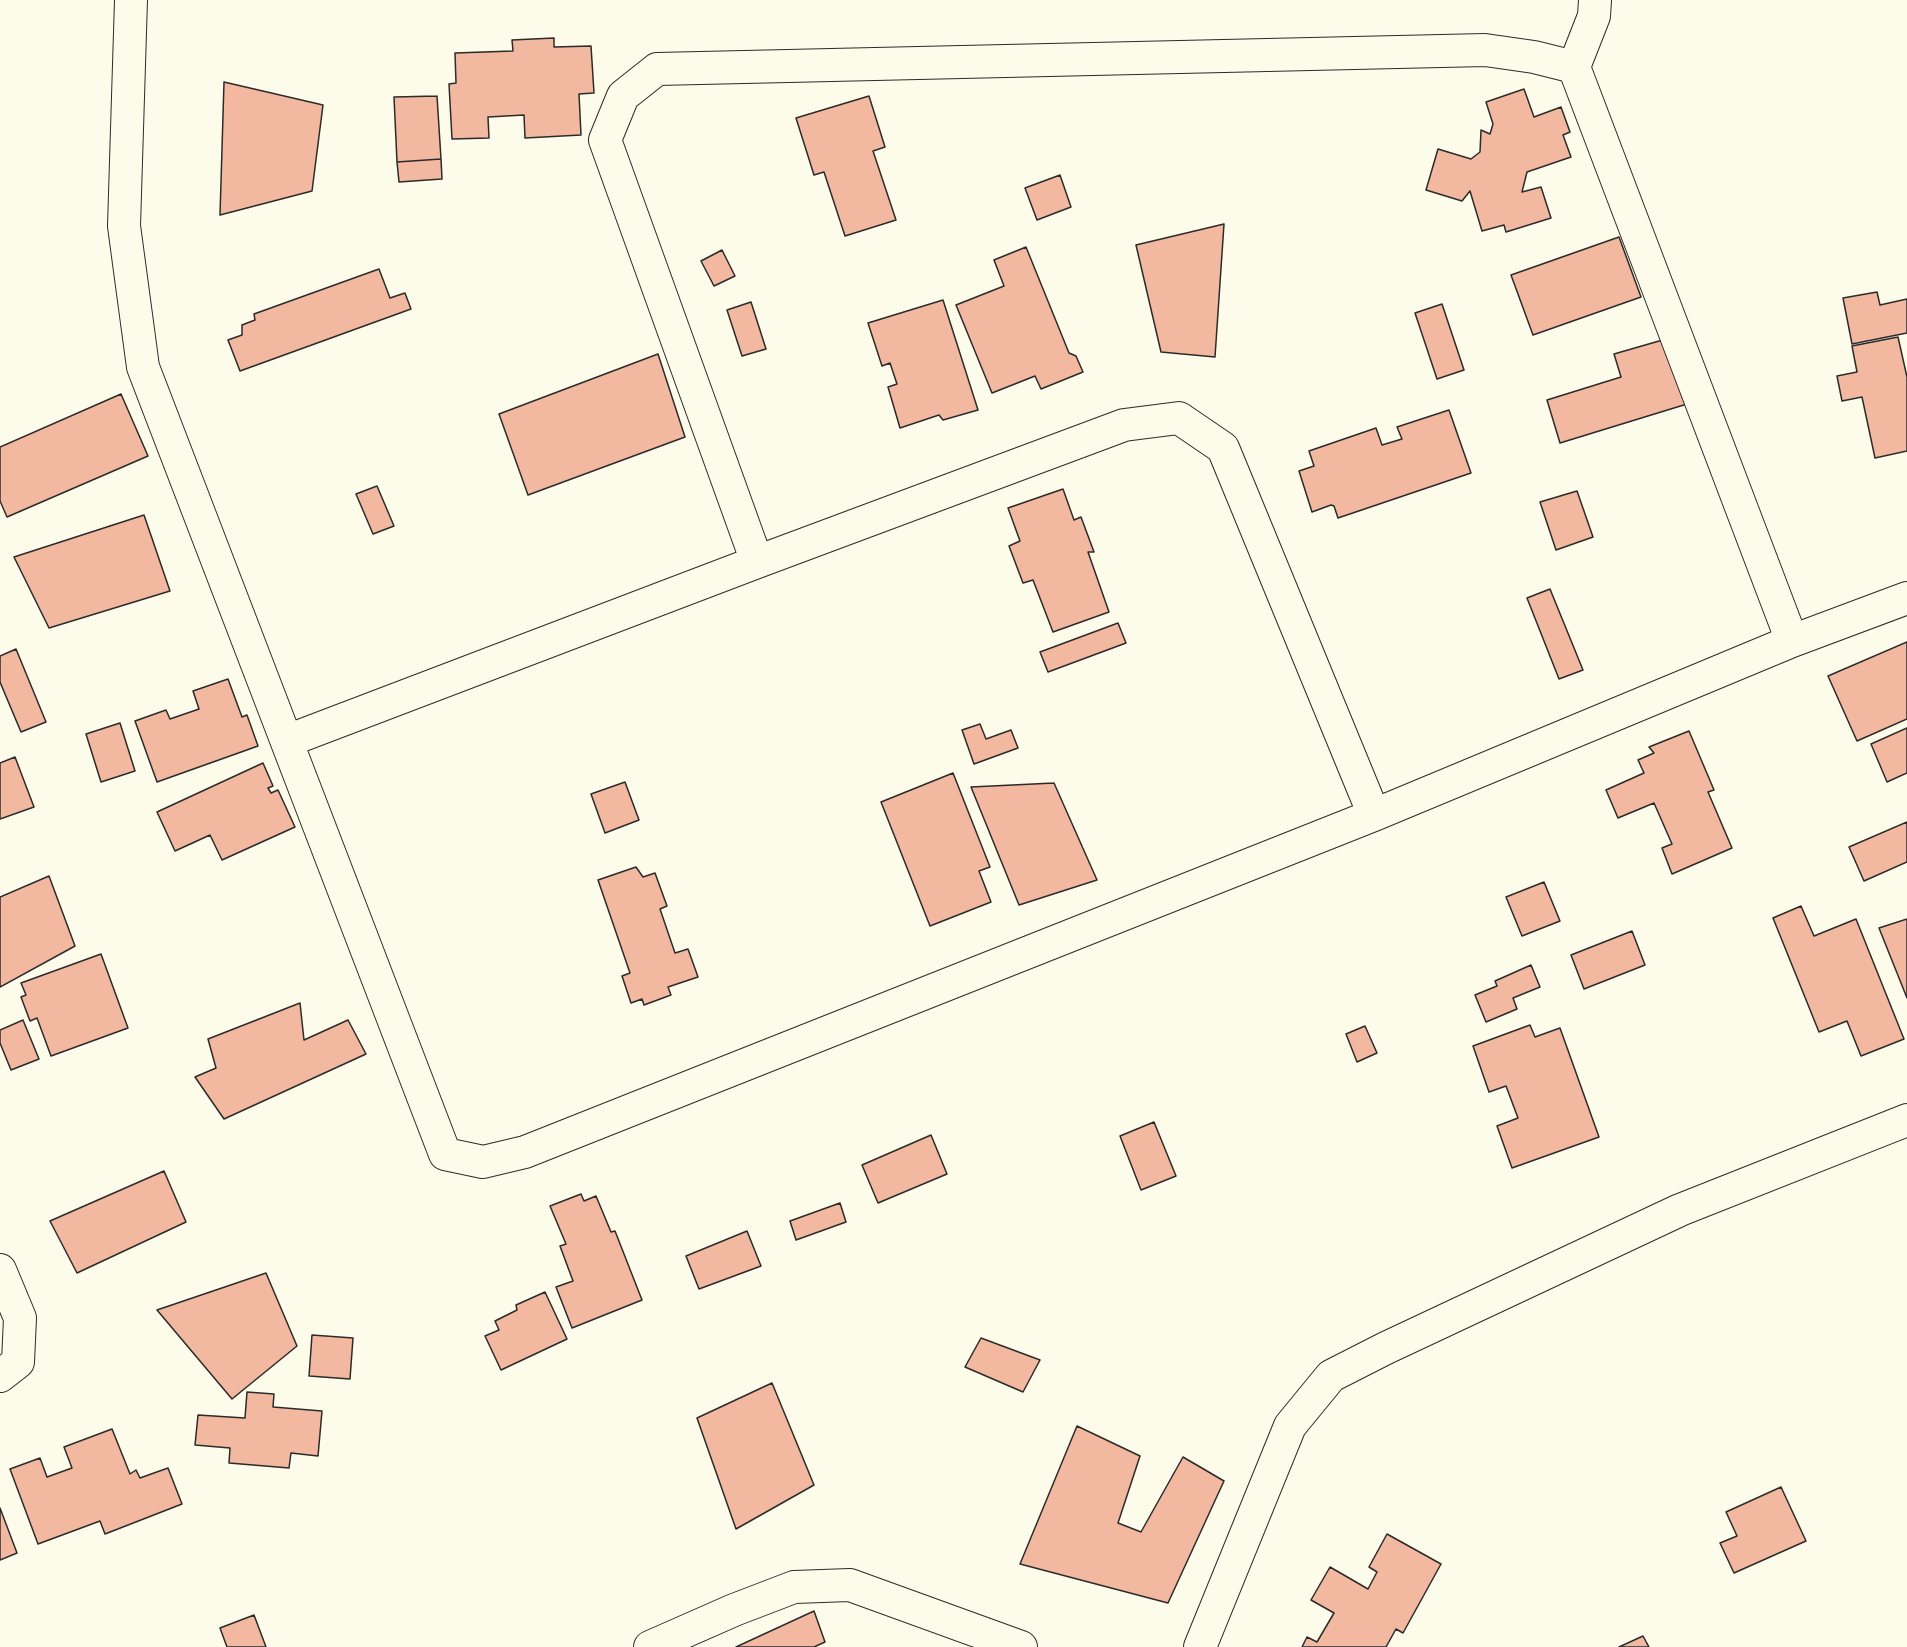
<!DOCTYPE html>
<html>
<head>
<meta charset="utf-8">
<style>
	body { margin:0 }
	canvas { display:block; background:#fdfbea }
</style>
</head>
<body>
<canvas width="1907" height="1647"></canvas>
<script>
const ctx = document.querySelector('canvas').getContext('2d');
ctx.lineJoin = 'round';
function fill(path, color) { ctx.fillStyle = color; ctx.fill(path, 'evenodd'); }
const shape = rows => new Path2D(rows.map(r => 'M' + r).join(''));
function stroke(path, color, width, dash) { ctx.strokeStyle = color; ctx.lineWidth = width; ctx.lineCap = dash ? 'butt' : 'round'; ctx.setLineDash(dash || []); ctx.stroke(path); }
const building = shape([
	[554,38,554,47,591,46,594,93,579,94,581,135,525,138,524,115,488,117,489,138,452,139,449,84,456,83,455,53,513,51,512,40,554,38],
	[224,82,323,105,312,191,220,215,224,82],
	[1524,89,1534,117,1561,107,1570,132,1563,135,1571,157,1527,172,1522,192,1541,187,1551,218,1506,232,1504,225,1482,231,1470,191,1462,201,1426,190,1438,149,1471,159,1480,152,1481,130,1490,134,1493,124,1486,102,1524,89],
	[437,96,441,159,397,162,394,97,437,96],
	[869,96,885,147,873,151,896,220,845,236,824,172,814,175,796,118,869,96],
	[441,159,442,179,399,182,397,162,441,159],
	[1060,175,1071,207,1037,220,1025,188,1060,175],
	[1224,224,1215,357,1161,352,1136,245,1224,224],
	[1619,237,1641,297,1533,335,1511,275,1619,237],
	[1026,247,1069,353,1076,356,1083,372,1041,389,1035,376,992,393,956,305,1004,286,994,260,1026,247],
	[722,250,735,276,714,286,701,261,722,250],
	[379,269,390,298,405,293,411,309,240,371,228,340,242,335,242,325,255,320,254,314,379,269],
	[1877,292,1880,305,1907,299,1907,333,1852,344,1843,298,1877,292],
	[943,300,978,410,943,420,939,415,900,428,888,387,897,384,890,363,882,366,868,323,943,300],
	[751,302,766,349,742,356,727,310,751,302],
	[1442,304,1464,370,1437,379,1415,313,1442,304],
	[1898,337,1907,377,1907,451,1875,458,1862,397,1842,401,1837,376,1857,372,1852,346,1898,337],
	[1666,339,1687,404,1560,443,1547,400,1621,377,1614,354,1666,339],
	[658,354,685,437,528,495,499,414,658,354],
	[121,394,148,456,7,517,0,501,0,447,121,394],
	[1449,410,1471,473,1338,518,1334,506,1331,505,1312,512,1299,471,1314,466,1309,451,1376,428,1382,445,1402,439,1397,427,1449,410],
	[377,486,394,526,373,534,356,494,377,486],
	[1063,489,1074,520,1081,517,1094,552,1088,552,1109,612,1053,632,1033,580,1023,583,1009,546,1020,541,1008,508,1063,489],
	[1577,491,1593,537,1556,550,1540,502,1577,491],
	[144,515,170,591,49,628,14,557,144,515],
	[1550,589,1583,670,1559,679,1527,598,1550,589],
	[1118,623,1126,643,1048,672,1040,652,1118,623],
	[1907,642,1907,719,1857,741,1828,676,1907,642],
	[16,649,46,722,21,732,0,682,0,656,16,649],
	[228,679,242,717,247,715,258,746,157,782,135,721,166,710,170,719,199,709,193,691,228,679],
	[120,723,135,771,101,782,86,734,120,723],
	[980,724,986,739,1011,730,1018,748,974,764,962,730,980,724],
	[1907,728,1907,773,1887,782,1871,744,1907,728],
	[1689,731,1714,790,1708,792,1732,848,1672,874,1662,848,1672,844,1654,803,1618,818,1606,790,1644,773,1638,760,1654,753,1649,747,1689,731],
	[15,757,34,807,0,819,0,763,15,757],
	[263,763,273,786,268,788,271,793,278,790,295,827,222,860,210,835,175,851,157,812,263,763],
	[953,773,990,867,979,871,991,902,930,926,881,802,953,773],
	[625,782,639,820,605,833,591,794,625,782],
	[1054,783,1097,880,1019,905,971,787,1054,783],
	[1907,822,1907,862,1864,881,1849,847,1907,822],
	[636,867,643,877,655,873,667,906,660,909,675,953,688,949,698,977,668,987,671,995,644,1005,642,999,631,1003,622,976,630,973,598,880,636,867],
	[49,876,75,946,0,987,0,897,49,876],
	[1544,882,1560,921,1522,936,1506,897,1544,882],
	[1801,906,1814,936,1856,919,1904,1039,1861,1056,1847,1021,1819,1032,1773,918,1801,906],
	[1907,919,1907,998,1879,928,1907,919],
	[1632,931,1645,965,1584,989,1571,955,1632,931],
	[101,954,128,1028,51,1056,37,1018,30,1021,21,997,26,995,21,983,101,954],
	[1531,965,1540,987,1513,998,1517,1009,1486,1022,1475,995,1497,986,1495,981,1531,965],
	[300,1003,304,1040,348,1020,366,1054,224,1119,195,1077,216,1068,208,1039,300,1003],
	[23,1020,39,1059,11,1070,0,1043,0,1030,23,1020],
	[1530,1025,1535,1037,1560,1028,1599,1137,1512,1168,1497,1126,1518,1118,1506,1086,1489,1092,1473,1046,1530,1025],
	[1365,1026,1377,1053,1357,1062,1346,1034,1365,1026],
	[1154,1122,1176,1176,1141,1190,1120,1136,1154,1122],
	[931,1135,947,1174,878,1203,862,1165,931,1135],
	[164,1171,186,1222,77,1273,50,1221,164,1171],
	[581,1194,584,1201,596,1196,611,1232,615,1231,642,1300,572,1328,556,1287,573,1281,560,1246,566,1244,550,1206,581,1194],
	[840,1203,846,1222,796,1240,790,1221,840,1203],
	[747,1231,761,1266,699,1289,686,1256,747,1231],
	[266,1273,297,1346,232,1399,157,1310,266,1273],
	[545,1292,567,1339,501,1370,485,1336,499,1330,495,1321,517,1310,516,1305,545,1292],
	[312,1335,353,1338,350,1379,309,1376,312,1335],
	[981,1338,1040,1360,1023,1392,965,1367,981,1338],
	[772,1383,814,1485,736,1529,697,1418,772,1383],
	[247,1392,274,1394,273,1407,322,1411,318,1456,291,1453,289,1468,229,1463,230,1448,195,1445,198,1415,245,1418,247,1392],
	[1077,1426,1140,1456,1118,1523,1141,1532,1183,1457,1224,1481,1168,1603,1020,1564,1077,1426],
	[112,1429,130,1474,136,1470,140,1478,168,1468,182,1504,105,1534,100,1521,38,1544,10,1469,40,1458,47,1477,72,1468,64,1447,112,1429],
	[1781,1487,1806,1541,1734,1573,1720,1543,1737,1536,1726,1512,1781,1487],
	[0,1508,17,1553,0,1560,0,1508],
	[1387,1534,1441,1564,1403,1633,1396,1629,1386,1647,1302,1647,1307,1637,1317,1642,1334,1613,1311,1600,1330,1567,1368,1589,1377,1572,1369,1567,1387,1534],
	[814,1611,825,1642,814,1647,736,1647,814,1611],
	[254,1615,266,1647,227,1647,220,1628,254,1615],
	[1643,1636,1649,1647,1619,1647,1643,1636]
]);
const street = shape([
	[131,0,124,226,143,367,445,1154,483,1162,525,1152,1374,815,1792,641,1907,598],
	[1574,67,1594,16,1595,0],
	[757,562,605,140,623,96,657,69,1485,50,1534,57,1574,67,1792,641],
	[287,741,757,562,1124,425,1179,418,1223,448,1374,815],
	[0,1270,20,1318,18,1362,0,1376],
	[650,1647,734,1610,794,1587,850,1585,1021,1647],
	[1200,1647,1290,1426,1331,1376,1386,1348,1680,1210,1907,1120]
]);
fill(building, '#f2b8a0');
stroke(building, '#2b2b2b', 1.5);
stroke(street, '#2b2b2b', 34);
stroke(street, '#fdfbea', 32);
</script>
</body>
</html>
